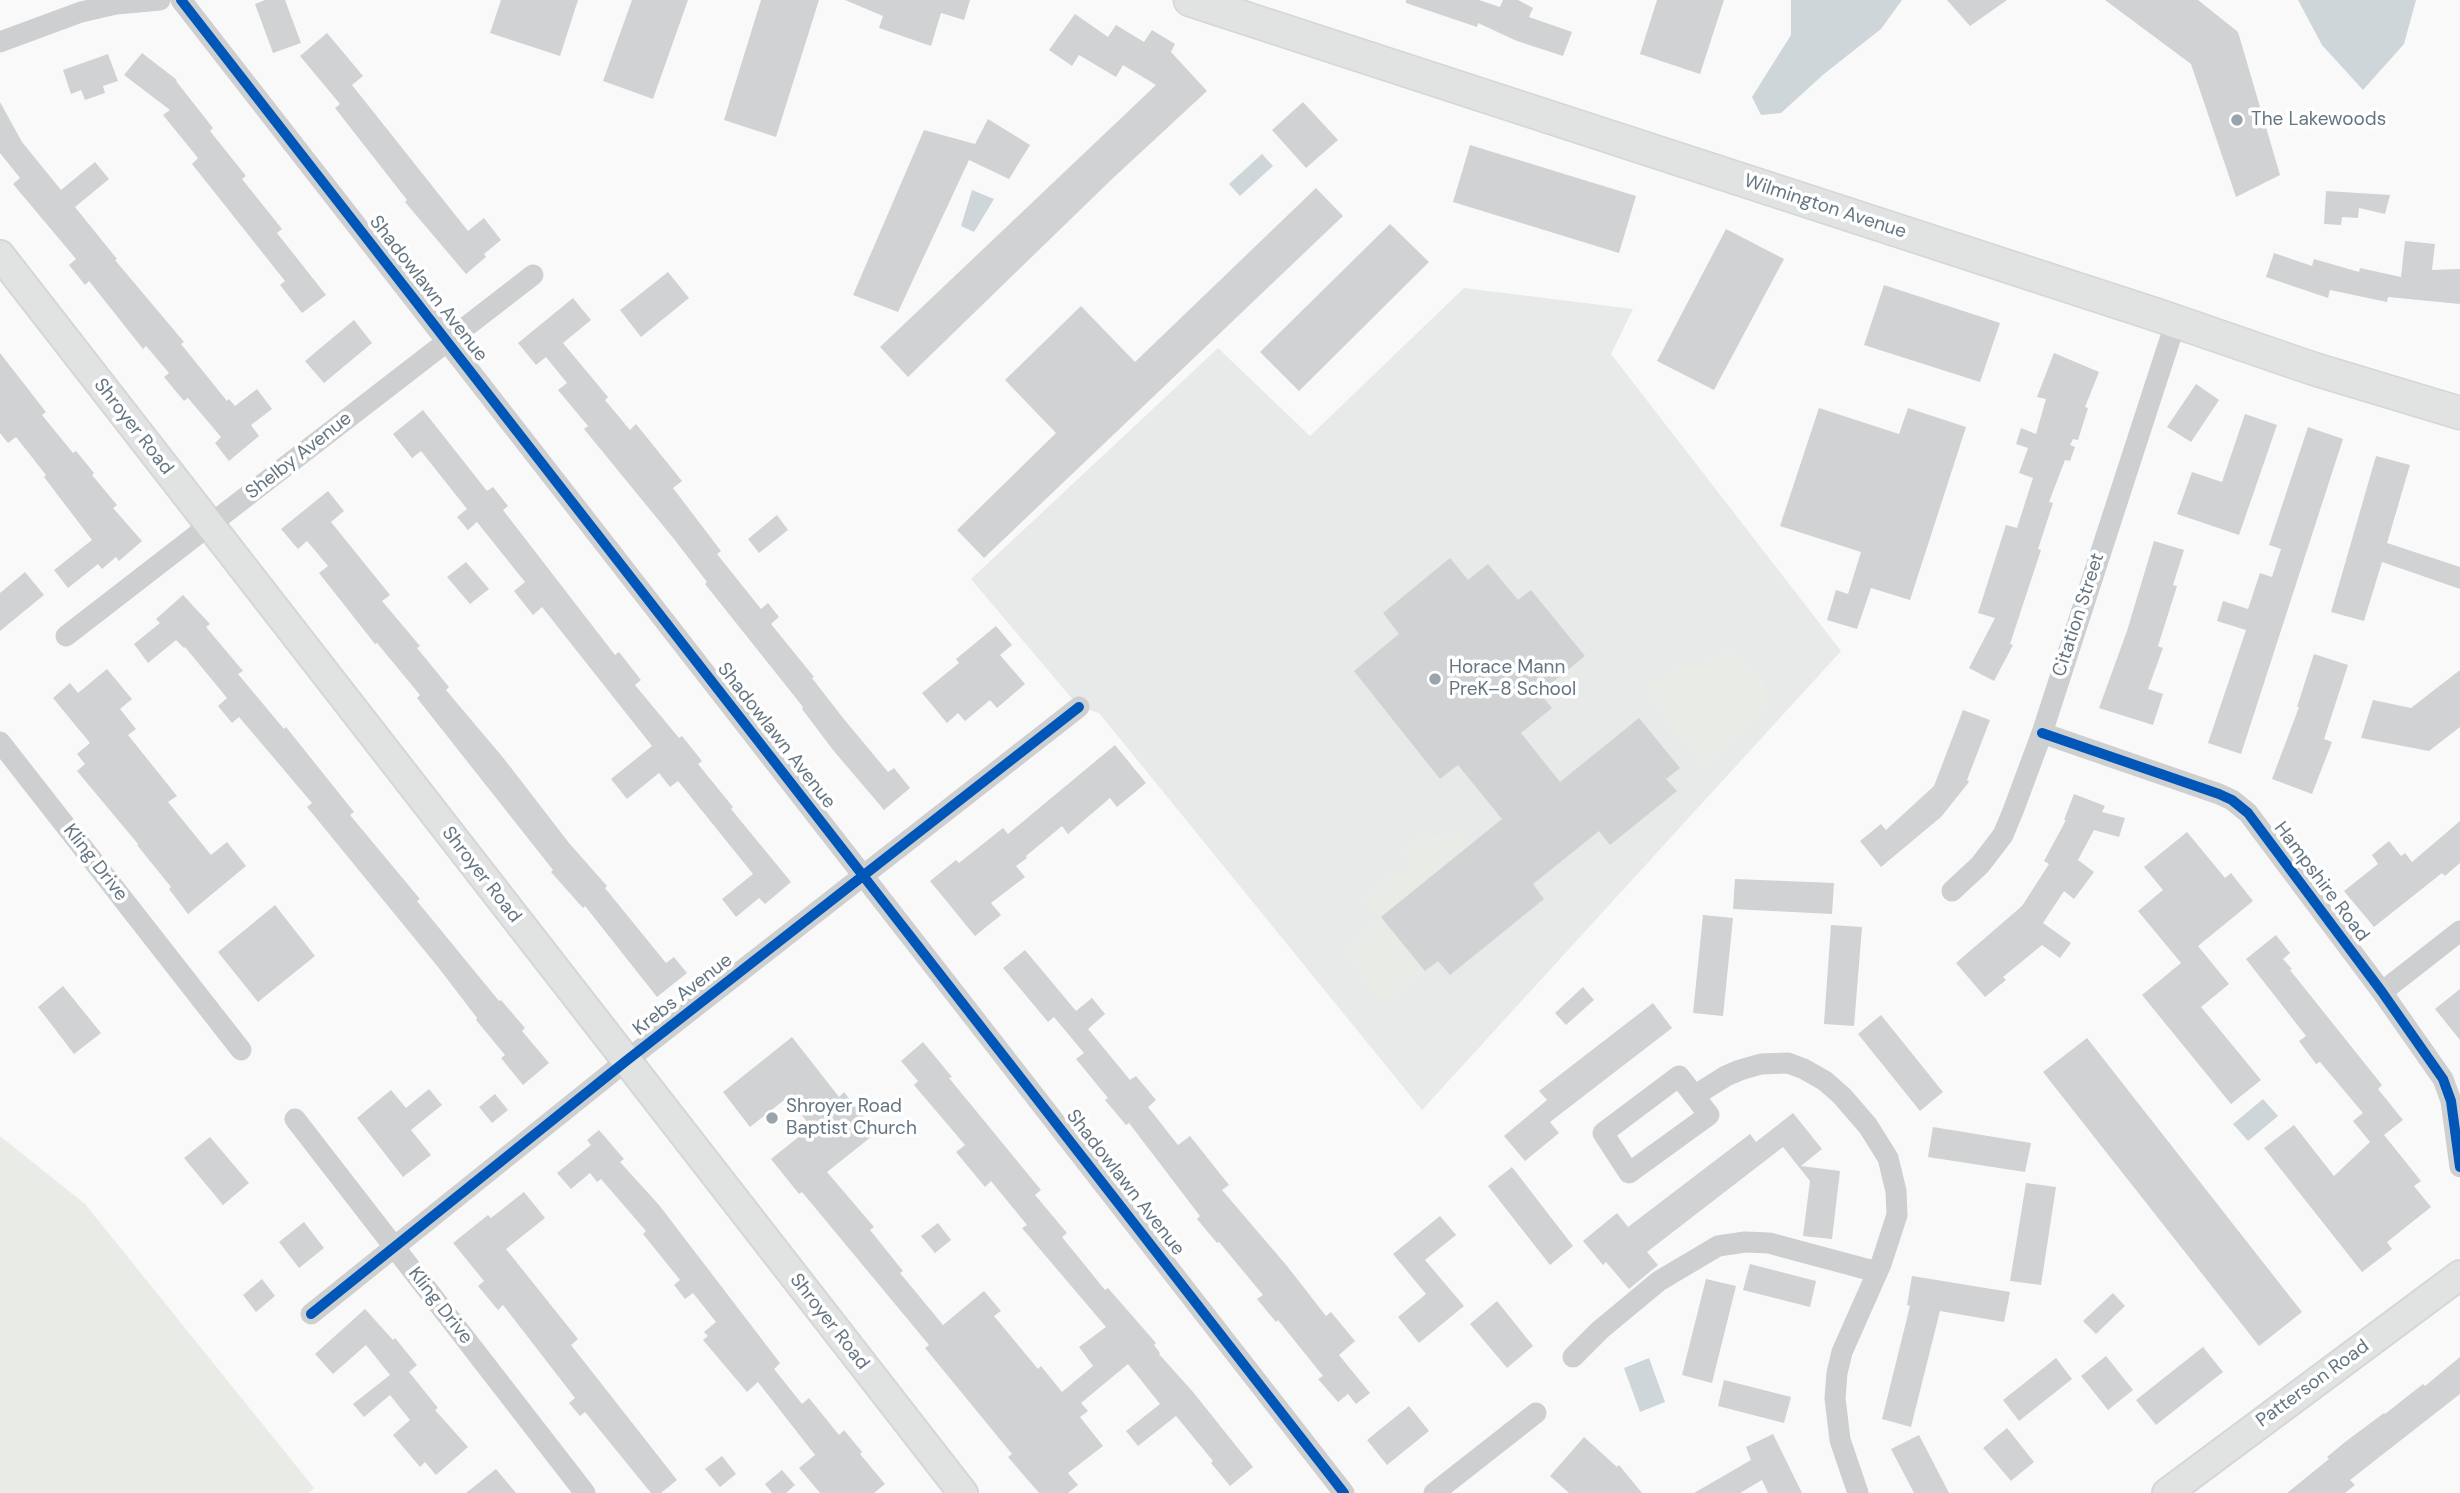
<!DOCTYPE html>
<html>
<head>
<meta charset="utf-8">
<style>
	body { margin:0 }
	canvas { display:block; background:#f9f9f9 }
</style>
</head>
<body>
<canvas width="2460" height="1493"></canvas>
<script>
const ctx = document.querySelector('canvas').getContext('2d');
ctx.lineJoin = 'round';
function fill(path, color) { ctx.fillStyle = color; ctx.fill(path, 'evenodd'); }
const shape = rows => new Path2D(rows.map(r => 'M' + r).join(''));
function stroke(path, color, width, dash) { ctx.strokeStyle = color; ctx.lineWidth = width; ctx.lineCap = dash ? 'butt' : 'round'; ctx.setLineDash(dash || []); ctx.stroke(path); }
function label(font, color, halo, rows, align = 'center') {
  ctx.font = font + ' "DM Sans",sans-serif'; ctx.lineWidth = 7; ctx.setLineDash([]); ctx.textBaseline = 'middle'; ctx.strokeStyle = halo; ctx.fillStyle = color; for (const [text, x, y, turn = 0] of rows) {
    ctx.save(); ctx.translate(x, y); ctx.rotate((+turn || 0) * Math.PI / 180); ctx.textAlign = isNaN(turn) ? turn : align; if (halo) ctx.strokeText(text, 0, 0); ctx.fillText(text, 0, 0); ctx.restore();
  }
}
const built = shape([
	[1464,288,1633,309,1611,354,1841,651,1422,1110,1099,713,1079,707,971,579,1218,348,1310,436]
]);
const green = shape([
	[1730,648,1765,679,1767,711,1705,768,1644,692,1676,664,1696,665],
	[1459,829,1472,844,1381,917,1425,971,1386,1004,1342,952,1381,917,1362,898,1392,874,1410,870,1404,851,1425,831,1448,839],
	[0,1136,85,1204,314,1488,308,1493,0,1493]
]);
const water = shape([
	[1791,0,1902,0,1881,29,1824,74,1781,113,1761,115,1752,97,1791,35],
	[2298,0,2416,0,2404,44,2363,90,2322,45],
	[1262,154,1273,166,1240,196,1229,184],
	[972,190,994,199,974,232,961,226],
	[2263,1099,2278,1116,2248,1141,2233,1124],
	[1649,1358,1665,1402,1640,1412,1624,1368]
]);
const building = shape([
	[265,0,285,0,301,43,273,53,255,4],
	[501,0,578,0,560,56,490,33],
	[632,0,688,0,653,99,603,81],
	[761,0,819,0,776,137,724,120],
	[845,0,970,0,964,20,941,13,931,46,879,28,883,16],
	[1406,0,1479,0,1500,7,1503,0,1518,0,1533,8,1529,17,1572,32,1563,56,1517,41,1478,23,1477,27,1406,3],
	[1657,0,1724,0,1700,74,1640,54],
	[1947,0,2007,0,1970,26],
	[2105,0,2198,0,2238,32,2280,175,2236,197,2191,64],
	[1075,14,1108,37,1116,25,1144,42,1152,30,1175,44,1171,52,1207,91,1111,180,908,377,880,347,1156,85,1123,65,1116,77,1079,55,1072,66,1049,50],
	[327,33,363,76,352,85,468,231,484,218,501,240,484,254,486,257,466,274,405,202,407,200,335,108,340,104,300,56],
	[142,53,177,80,176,81,213,128,210,131,246,176,242,179,282,229,277,233,326,295,302,313,280,285,285,281,192,164,198,158,163,115,170,110,124,75],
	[108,54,118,81,103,86,105,93,85,100,81,90,71,94,63,70],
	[0,102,22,142,61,190,95,162,109,179,75,207,117,259,115,260,184,342,181,344,227,401,229,399,235,406,257,389,272,409,251,425,259,436,229,461,215,443,221,437,188,398,184,401,164,377,169,373,146,346,143,349,89,281,85,285,69,265,76,259,13,184,20,178,0,153],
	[1303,102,1338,140,1306,168,1272,130],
	[988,119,1030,145,1009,179,969,160,898,312,853,295,924,130,975,144],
	[1470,145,1636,196,1619,253,1453,202],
	[1316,188,1343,216,984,558,957,530,1056,433,1005,380,1081,306,1135,362],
	[2326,191,2390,195,2385,214,2359,208,2358,218,2342,217,2341,225,2324,224],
	[1390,224,1429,262,1299,391,1260,352],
	[1726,229,1784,259,1714,390,1657,361],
	[2405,241,2435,244,2432,270,2460,269,2460,304,2388,297,2387,302,2330,290,2328,298,2266,277,2274,253,2312,266,2314,259,2359,272,2360,268,2401,277],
	[668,272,689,298,641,337,620,310],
	[1884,285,2000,323,1980,382,1864,345],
	[573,298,591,320,563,343,608,397,605,400,630,430,636,424,682,481,673,488,721,551,717,554,761,609,768,603,779,617,771,624,814,677,812,678,843,718,888,772,894,768,910,788,884,810,833,750,802,709,803,707,705,584,707,582,674,539,584,429,588,426,558,390,567,383,546,357,536,365,518,343],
	[354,320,372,343,324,383,305,361],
	[0,353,46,412,42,415,73,453,76,451,94,473,92,475,117,505,113,508,142,541,119,561,116,557,102,569,98,564,68,588,54,570,92,540,44,477,46,475,16,437,8,443,0,433],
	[2054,353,2099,372,2085,407,2088,408,2078,440,2073,439,2070,445,2075,447,2070,461,2065,460,2049,502,2053,503,2038,549,2041,550,2010,644,2013,645,1994,681,1969,668,1995,618,1978,613,2006,525,2017,528,2033,478,2019,473,2028,448,2016,444,2021,428,2036,434,2046,399,2037,397],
	[2196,384,2219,400,2191,442,2167,427],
	[1819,408,1899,434,1908,408,1966,427,1910,600,1871,588,1857,629,1827,620,1836,590,1848,594,1861,552,1780,526],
	[423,410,487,491,493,487,508,506,503,510,615,655,619,652,641,680,635,685,679,738,682,736,702,761,698,764,733,807,731,809,791,882,765,904,759,898,736,917,722,899,753,874,678,781,670,787,659,773,627,799,611,779,652,746,542,607,533,615,514,591,525,582,477,522,468,530,457,517,467,509,421,451,412,458,393,434],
	[2245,414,2277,425,2239,535,2177,514,2192,472,2222,482],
	[2308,427,2343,439,2241,754,2208,743,2246,630,2217,621,2223,601,2248,609,2260,573,2272,577,2281,549,2269,545],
	[2376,456,2410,465,2387,543,2460,567,2460,589,2382,562,2364,621,2331,612],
	[328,491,344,511,331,522,390,595,382,601,420,646,417,648,449,687,446,690,505,760,569,843,607,886,605,888,666,963,674,957,687,973,657,997,585,906,583,908,551,872,553,870,417,698,420,695,377,643,375,644,319,573,328,566,307,541,298,549,281,529],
	[777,515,788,530,759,553,748,539],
	[2154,541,2184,550,2173,585,2177,586,2158,646,2163,648,2148,689,2163,694,2153,725,2099,708,2127,631],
	[1450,558,1468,580,1488,564,1518,600,1531,590,1585,656,1539,693,1552,708,1521,733,1560,782,1639,718,1680,768,1666,779,1677,791,1610,845,1599,831,1533,884,1544,899,1450,975,1438,961,1425,971,1381,917,1502,819,1458,765,1440,779,1354,671,1399,634,1383,613],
	[466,562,489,589,470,604,447,577],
	[25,572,44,595,0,631,0,593],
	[183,595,210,624,206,627,243,671,238,674,284,729,286,727,354,812,350,815,420,899,417,901,499,1001,501,1000,525,1028,522,1031,549,1063,523,1085,501,1058,505,1055,476,1020,477,1018,438,967,307,807,312,803,239,717,232,723,218,706,227,698,185,647,184,648,176,640,148,663,134,644,160,623,156,619],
	[996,626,1012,645,1000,655,1025,684,997,708,990,700,965,721,958,713,947,723,922,693,959,663,956,659],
	[2314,654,2348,665,2324,739,2332,742,2312,794,2272,779,2299,707,2297,707],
	[107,669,132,699,120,709,136,729,128,735,177,796,168,802,211,855,227,842,246,866,188,914,169,889,171,887,137,845,138,844,77,771,85,764,77,754,90,743,53,698,70,683,78,693],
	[2460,670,2460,727,2429,751,2361,738,2373,700,2411,708],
	[1963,710,1990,720,1967,780,1969,782,1941,817,1881,867,1860,841,1881,824,1886,830,1934,786],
	[1115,745,1146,783,1117,807,1110,798,1068,834,1062,826,1026,856,1027,858,1016,866,1025,877,991,903,1001,915,975,936,930,881,956,860,959,863,1003,828,1008,834],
	[2074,794,2105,806,2102,812,2125,818,2119,837,2094,830,2078,860,2094,872,2074,899,2064,891,2043,923,2071,943,2060,958,2042,945,2003,977,2006,980,1985,997,1956,963,2022,906,2049,864,2044,861,2066,820,2064,820],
	[2460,821,2460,863,2445,876,2442,873,2374,927,2344,891,2378,864,2372,855,2389,841,2401,856,2405,853,2412,862],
	[2187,832,2225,878,2231,873,2253,901,2198,946,2229,984,2201,1007,2261,1080,2231,1104,2142,995,2181,963,2138,911,2163,890,2144,867],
	[1735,879,1834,883,1832,914,1733,909],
	[275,905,315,956,258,1002,218,952],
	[1703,915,1733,918,1723,1016,1693,1013],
	[1831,925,1862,927,1854,1026,1824,1024],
	[2276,935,2290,953,2283,959,2292,969,2290,970,2382,1085,2378,1089,2403,1120,2384,1135,2421,1181,2414,1186,2431,1207,2387,1242,2392,1249,2362,1272,2264,1148,2294,1125,2334,1176,2370,1142,2353,1121,2363,1113,2320,1062,2316,1064,2299,1041,2306,1036,2246,959],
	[1025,950,1076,1011,1092,998,1105,1014,1088,1029,1130,1080,1136,1076,1156,1100,1148,1107,1178,1145,1190,1136,1229,1185,1222,1190,1287,1266,1326,1316,1331,1312,1355,1341,1339,1355,1370,1393,1356,1404,1348,1394,1338,1402,1318,1379,1323,1376,1278,1320,1276,1322,1257,1299,1263,1295,1219,1242,1217,1243,1197,1219,1200,1216,1129,1123,1126,1125,1105,1100,1108,1098,1076,1059,1084,1053,1054,1017,1048,1022,1003,968],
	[63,986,101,1033,74,1054,38,1007],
	[1583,987,1594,1000,1566,1025,1555,1013],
	[2460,989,2460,1040,2435,1009],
	[1653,1003,1672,1028,1550,1122,1559,1133,1525,1161,1504,1136,1547,1100,1539,1091],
	[1881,1015,1943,1092,1920,1111,1858,1034],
	[792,1037,839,1097,844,1092,876,1133,827,1172,874,1227,870,1230,903,1271,900,1273,943,1325,984,1291,1001,1311,994,1316,1038,1369,1041,1366,1062,1392,1093,1366,1079,1347,1106,1327,1022,1228,1027,1225,991,1181,985,1187,956,1152,965,1145,914,1085,918,1081,901,1061,923,1042,952,1077,949,1078,1041,1190,1035,1195,1067,1233,1062,1237,1105,1290,1108,1288,1156,1343,1154,1345,1160,1353,1159,1354,1193,1392,1253,1467,1230,1486,1211,1463,1213,1461,1176,1416,1138,1446,1126,1431,1160,1404,1128,1364,1081,1403,1088,1411,1080,1417,1103,1446,1068,1473,1078,1485,1068,1493,1039,1493,1008,1457,1012,1454,925,1348,929,1345,802,1192,799,1194,771,1159,811,1127,788,1097,750,1127,723,1092],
	[2087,1038,2302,1312,2259,1346,2043,1072],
	[429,1089,442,1105,411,1130,431,1155,403,1177,357,1118,391,1090,406,1108],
	[495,1094,508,1110,492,1123,479,1107],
	[1793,1113,1822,1149,1801,1166,1840,1171,1832,1239,1803,1236,1810,1181,1783,1147,1647,1252,1658,1265,1629,1289,1606,1262,1603,1265,1583,1241,1617,1213,1628,1227,1750,1134,1756,1142],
	[1933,1127,2031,1143,2025,1172,1928,1157],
	[599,1130,624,1159,620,1162,659,1205,780,1363,774,1369,802,1404,809,1398,839,1435,844,1430,862,1452,860,1454,885,1484,874,1493,820,1493,799,1468,815,1455,758,1382,747,1392,703,1340,708,1336,704,1332,716,1322,693,1293,685,1299,674,1285,680,1280,643,1234,646,1231,601,1179,597,1182,590,1173,571,1189,557,1173,591,1145,587,1140],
	[210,1137,249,1183,223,1205,184,1158],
	[1512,1167,1573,1246,1550,1265,1488,1186],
	[2026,1183,2056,1187,2041,1285,2010,1281],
	[524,1192,545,1218,506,1249,578,1339,571,1345,677,1480,661,1493,651,1493,585,1412,580,1416,569,1403,575,1398,503,1305,498,1310,478,1286,484,1281,453,1243,488,1215,491,1218],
	[1440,1216,1456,1235,1425,1260,1464,1306,1419,1343,1398,1317,1426,1294,1393,1254],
	[304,1222,324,1248,299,1268,279,1242],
	[938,1223,951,1240,935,1253,921,1236],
	[1750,1264,1816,1281,1810,1307,1743,1290],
	[1912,1276,2010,1292,2004,1322,1940,1311,1911,1427,1882,1419,1910,1306,1907,1305],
	[262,1279,275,1296,256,1312,243,1295],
	[1706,1279,1736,1286,1712,1383,1682,1375],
	[2113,1293,2125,1306,2096,1334,2083,1321],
	[1497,1301,1533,1346,1507,1368,1470,1324],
	[365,1309,393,1340,395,1338,417,1365,409,1372,438,1408,435,1410,468,1447,436,1475,425,1462,420,1467,393,1435,410,1420,390,1395,364,1417,353,1404,390,1375,366,1345,333,1374,315,1354],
	[2203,1347,2223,1372,2156,1425,2136,1400],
	[2106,1356,2133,1390,2108,1410,2081,1376],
	[2460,1357,2460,1394,2350,1480,2355,1485,2345,1493,2287,1493,2329,1459,2327,1457,2345,1442,2384,1413,2385,1414,2423,1384,2425,1386],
	[2056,1358,2072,1379,2019,1421,2003,1400],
	[1724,1380,1791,1397,1784,1423,1718,1406],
	[1409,1406,1429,1431,1387,1465,1367,1440],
	[2007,1428,2034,1462,2011,1481,1983,1448],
	[1773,1434,1802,1493,1768,1493,1762,1480,1740,1493,1694,1493,1751,1460,1746,1447],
	[1919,1435,1949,1493,1914,1493,1891,1449],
	[1584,1437,1617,1467,1619,1465,1642,1493,1569,1493,1550,1476],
	[722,1456,736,1474,720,1487,705,1469],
	[496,1469,516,1493,466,1493],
	[782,1470,795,1485,786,1493,772,1493,765,1484]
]);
const street = shape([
	[181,0,1344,1493],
	[0,42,81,12,116,4,160,0],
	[66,636,533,275],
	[2042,733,2219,794,2232,800,2248,813,2382,992,2443,1079,2451,1101,2460,1167],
	[0,742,241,1050],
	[1952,891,1980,865,2003,835,2013,811,2042,733,2176,321],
	[2382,992,2460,931],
	[1679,1076,1709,1115,1629,1173,1603,1133,1679,1076],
	[1694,1096,1726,1076,1740,1070,1761,1064,1788,1063,1804,1069,1825,1081,1842,1096,1868,1126,1888,1158,1896,1191,1897,1215,1881,1264,1842,1352,1837,1373,1835,1398,1840,1440,1858,1493],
	[295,1119,585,1493],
	[311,1314,626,1061,1079,707],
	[1573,1357,1600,1330,1659,1281,1718,1246,1745,1242,1769,1243,1877,1272],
	[1434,1493,1536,1413]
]);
const secondary = shape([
	[0,255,963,1493],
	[2167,1493,2460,1275]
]);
const primary = shape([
	[1190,0,2157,315,2314,369,2460,413]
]);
const cycleway = shape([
	[181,0,1344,1493],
	[2042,733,2219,794,2232,800,2248,813,2382,992,2443,1079,2451,1101,2460,1167],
	[311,1314,626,1061,1079,707]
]);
const markers = [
	[2237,120,7,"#99a4ac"],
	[1435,679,7,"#99a4ac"],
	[772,1118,7,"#99a4ac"]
];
const poiNames = [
	["The Lakewoods",2251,120],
	["Horace Mann",1449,668],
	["PreK–8 School",1449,690],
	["Shroyer Road",786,1107],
	["Baptist Church",786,1129]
];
const streetNames = [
	["Wilmington Avenue",1825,207,18],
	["Shadowlawn Avenue",428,289,52],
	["Shroyer Road",133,427,52],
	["Shelby Avenue",299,456,-38],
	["Citation Street",2079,615,-72],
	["Shadowlawn Avenue",776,736,52],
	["Kling Drive",95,863,52],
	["Shroyer Road",481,875,52],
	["Hampshire Road",2321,882,53],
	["Krebs Avenue",683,995,-38],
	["Shadowlawn Avenue",1125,1183,52],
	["Kling Drive",440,1306,52],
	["Shroyer Road",829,1322,52],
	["Patterson Road",2313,1384,-36]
];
fill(built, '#e8e9e9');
fill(green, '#e8ebe6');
fill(water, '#ced6d9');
fill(building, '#d0d2d3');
stroke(secondary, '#d5d6d7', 32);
stroke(primary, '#d5d6d7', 35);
stroke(street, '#cecfd0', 21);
stroke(secondary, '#e1e2e2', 28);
stroke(primary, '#e1e2e2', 32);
stroke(cycleway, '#0057b8', 10);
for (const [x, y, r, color] of markers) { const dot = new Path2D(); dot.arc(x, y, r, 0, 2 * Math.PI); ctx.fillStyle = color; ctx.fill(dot); stroke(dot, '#fff', 2.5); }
label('19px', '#657683', '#fff', poiNames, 'left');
label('19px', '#657683', '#fff', streetNames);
</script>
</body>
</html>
